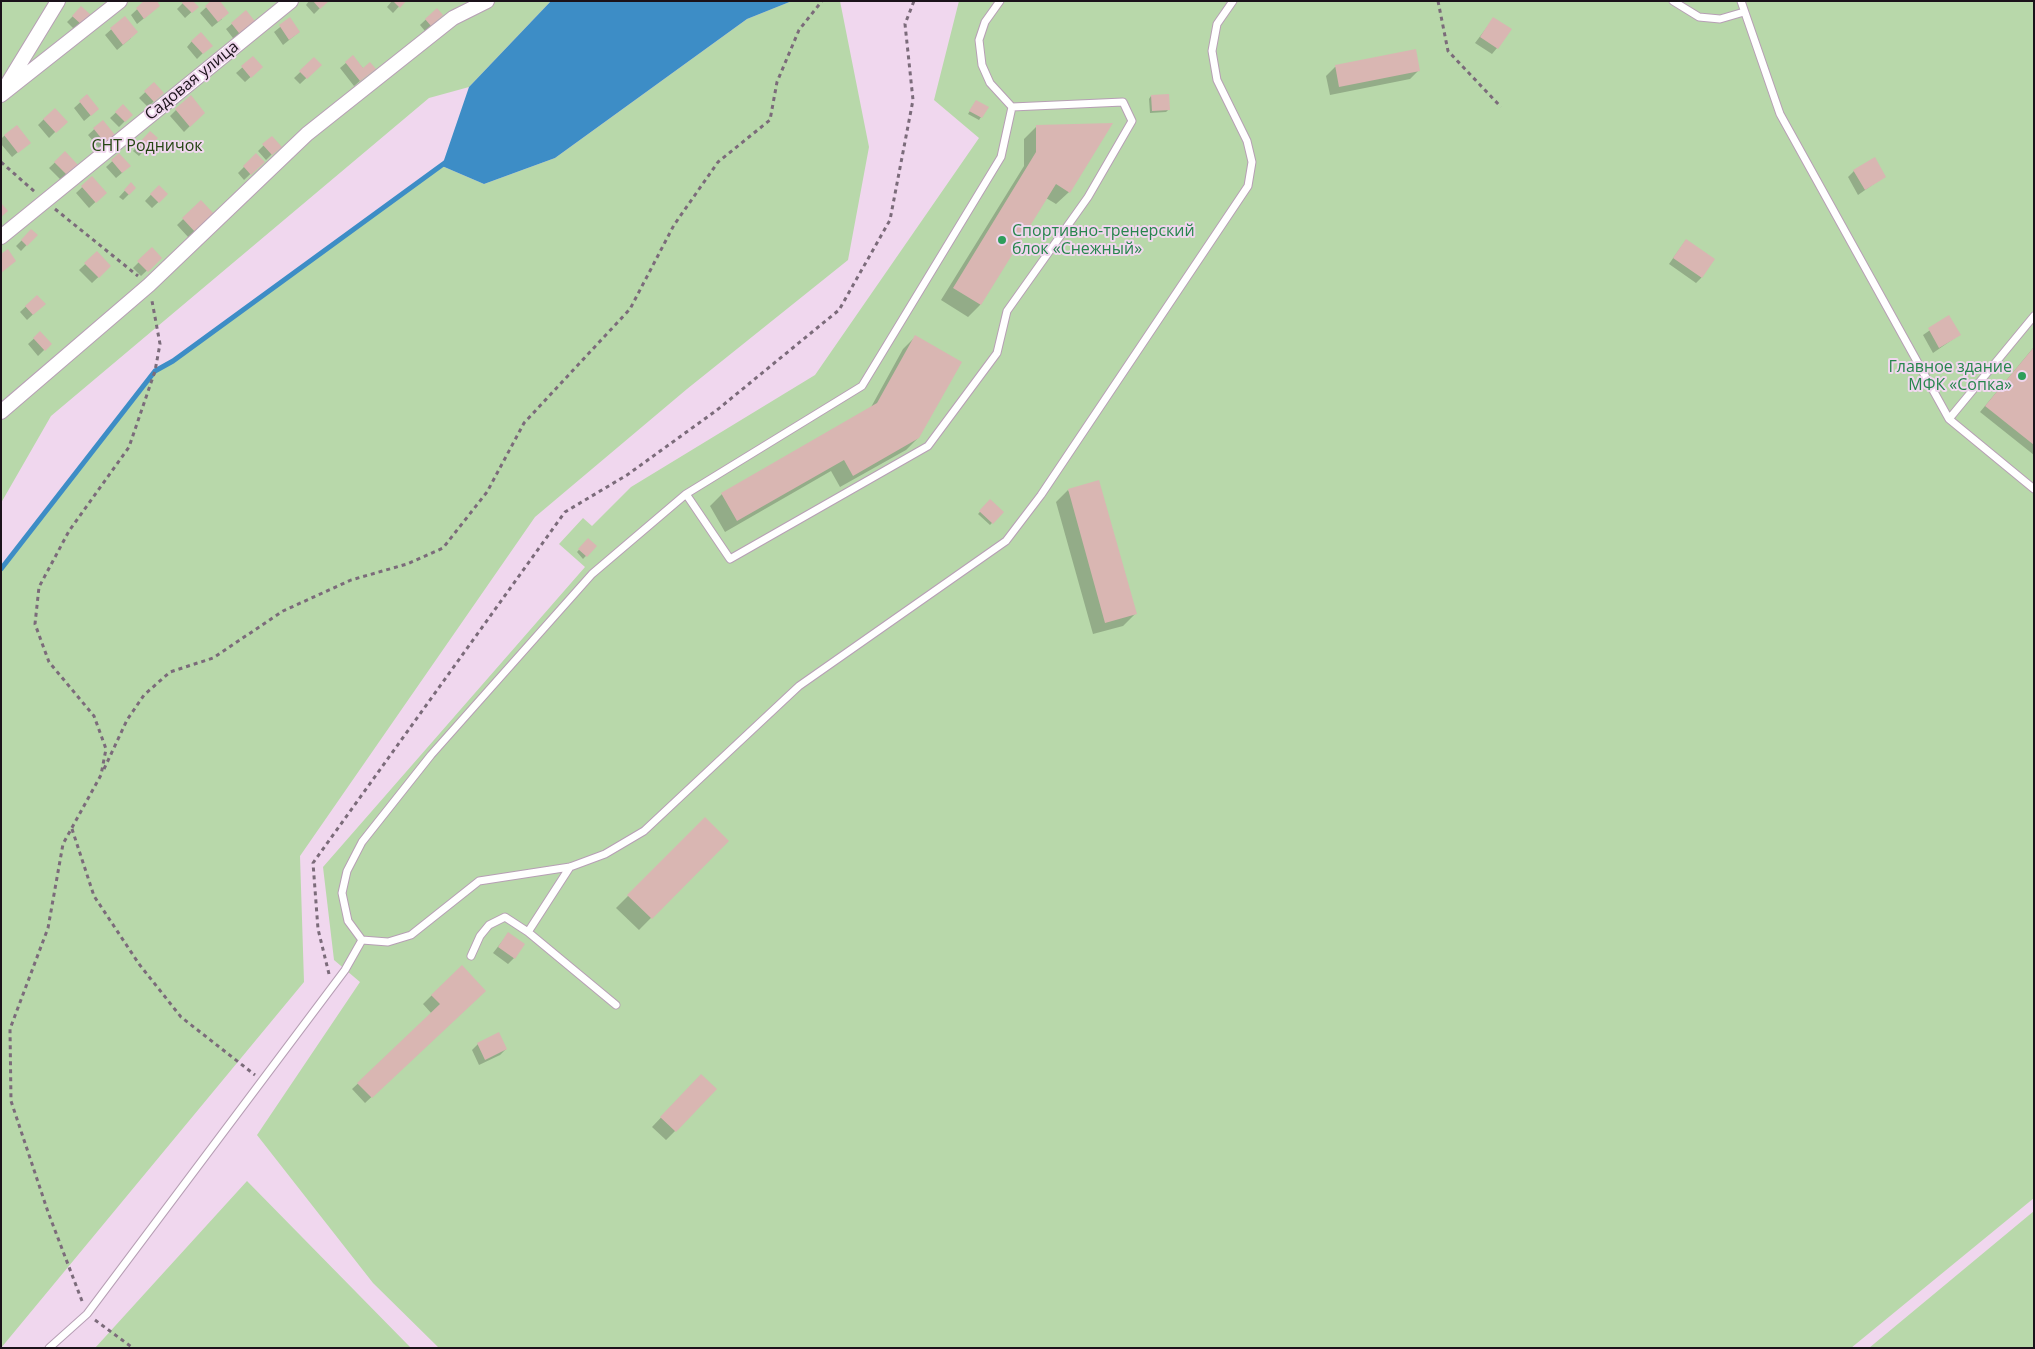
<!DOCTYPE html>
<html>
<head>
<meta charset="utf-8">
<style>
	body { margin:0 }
	#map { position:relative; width:2035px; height:1349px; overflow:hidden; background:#f0d7ee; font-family:"Open Sans",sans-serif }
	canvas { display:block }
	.frame { position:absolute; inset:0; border:2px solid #1b121a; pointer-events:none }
</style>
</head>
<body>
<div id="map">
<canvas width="2035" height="1349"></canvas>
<div class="frame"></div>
</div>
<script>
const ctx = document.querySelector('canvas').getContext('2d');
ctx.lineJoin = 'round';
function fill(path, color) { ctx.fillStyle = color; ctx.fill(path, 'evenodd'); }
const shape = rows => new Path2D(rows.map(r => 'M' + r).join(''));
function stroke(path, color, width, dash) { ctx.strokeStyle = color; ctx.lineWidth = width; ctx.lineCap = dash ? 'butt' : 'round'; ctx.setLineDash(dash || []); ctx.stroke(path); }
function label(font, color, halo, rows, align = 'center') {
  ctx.font = font + ' "Open Sans",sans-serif'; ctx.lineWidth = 4; ctx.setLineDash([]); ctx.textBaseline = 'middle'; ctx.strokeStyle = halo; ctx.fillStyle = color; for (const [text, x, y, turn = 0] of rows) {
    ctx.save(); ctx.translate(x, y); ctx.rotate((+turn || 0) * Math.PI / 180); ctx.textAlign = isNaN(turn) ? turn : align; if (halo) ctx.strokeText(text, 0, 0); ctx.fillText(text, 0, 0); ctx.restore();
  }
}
const green = shape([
	[1,1,551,1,469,87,429,98,51,416,1,503],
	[792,1,840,1,869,147,848,260,687,389,535,517,300,856,304,982,1,1348,1,569,155,371,173,361,442,166,484,184,555,158,747,19],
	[959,1,2034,1,2034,1198,1851,1348,439,1348,373,1283,257,1135,360,982,334,960,323,867,585,567,559,544,583,518,592,526,631,487,815,375,979,138,934,100],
	[247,1181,411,1348,95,1348],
	[2034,1211,2034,1348,1869,1348]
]);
const water = shape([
	[551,1,792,1,747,19,555,158,484,184,442,166,469,87]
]);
const shadow = shape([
	[146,1,153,11,137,24,131,15],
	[185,1,197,7,185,18,177,9],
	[213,1,222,19,212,27,200,13],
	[309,1,327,1,314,14,306,5],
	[392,1,404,1,393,13,387,7],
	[81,8,89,15,75,30,67,22],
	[437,9,442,15,425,31,420,25],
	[246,12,251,31,236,42,226,29],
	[125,17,131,38,117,50,105,35],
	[1494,18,1497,48,1492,54,1475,43],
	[290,19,299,32,283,45,274,32],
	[192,41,205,51,197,59,187,47],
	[1415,51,1419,70,1410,79,1330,95,1326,76,1335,67],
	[353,57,368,74,354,86,340,68],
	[253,58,255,73,245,82,236,73],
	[314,59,320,65,300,84,294,78],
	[154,84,162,93,148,107,139,98],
	[87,96,91,115,84,121,74,108],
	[1151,96,1169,109,1166,112,1150,113,1149,99],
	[976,101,981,117,979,120,968,114],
	[123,106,131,115,119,127,110,118],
	[176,110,203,113,184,132,170,116],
	[44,119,60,127,49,138,38,125],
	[102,122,108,141,99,148,88,135],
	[1036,127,1069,192,1056,204,1046,198,980,305,968,317,941,300,1024,166,1024,139],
	[150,132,156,138,139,156,133,151],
	[5,135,23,148,12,157,1,144,1,139],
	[272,137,280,146,266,160,258,151],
	[65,153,76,165,61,180,49,168],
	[119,155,123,172,116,178,106,167],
	[256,155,263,162,244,180,238,173],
	[1854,171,1885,176,1858,195,1848,177],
	[92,178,105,193,89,208,76,193],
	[131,184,135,188,123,200,119,197],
	[159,186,167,194,152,208,145,201],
	[201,202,213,215,189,238,177,225],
	[31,231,36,235,21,251,16,246],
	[1686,240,1702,277,1696,283,1669,264],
	[152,249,160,258,141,276,133,268],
	[97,253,110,266,92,283,79,270],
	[37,296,44,304,27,320,20,312],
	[1949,317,1959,335,1933,353,1923,335],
	[40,333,50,344,38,356,28,344],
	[915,337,918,438,906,450,840,487,831,471,725,532,710,506,722,494,870,409,903,349],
	[2034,347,2034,455,1980,412],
	[1068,490,1135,614,1123,626,1093,634,1056,502],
	[990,501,1002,512,990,525,978,514],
	[588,540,595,546,583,559,577,552],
	[705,819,727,841,639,930,616,908],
	[508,934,514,958,508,964,493,953],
	[484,990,432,1014,423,1004,432,995],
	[478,1044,506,1049,500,1055,479,1065,472,1050],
	[395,1049,408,1063,365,1103,352,1089],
	[692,1085,675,1131,666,1140,652,1127]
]);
const stream = shape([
	[1,569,155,371,173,361,446,162]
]);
const building = shape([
	[144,1,157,1,160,6,144,19,136,8],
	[183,1,193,1,199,7,192,13,182,3],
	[211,1,220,1,229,13,218,22,205,6],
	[313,1,329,1,320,9],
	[393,1,406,1,400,8],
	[81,6,91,15,82,25,72,16],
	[437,8,443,15,431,26,425,19],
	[246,10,258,25,243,38,231,23],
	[125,16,138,32,123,45,110,28],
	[290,17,300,32,289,40,279,25],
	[1493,17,1512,29,1498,49,1480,37],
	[201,32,213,46,203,54,191,41],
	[1416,49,1420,71,1339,87,1335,65],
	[353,55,363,68,370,62,376,69,360,81,345,62],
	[253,56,263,67,251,78,241,66],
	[314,57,322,65,307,79,299,71],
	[154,82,164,93,154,102,144,91],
	[87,94,99,109,91,116,79,101],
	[1169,94,1170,110,1152,111,1151,95],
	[191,95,205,113,190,127,175,109],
	[976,100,989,107,982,118,969,111],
	[123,104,133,115,125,122,115,112],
	[55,108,68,122,56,133,43,119],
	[103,120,115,135,106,144,93,128],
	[1113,123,1070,193,1056,184,981,305,953,288,1036,152,1036,125],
	[17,125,31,143,18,153,4,135],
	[150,131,158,138,146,151,138,144],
	[272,136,282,147,272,155,262,144],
	[65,151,78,165,67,175,54,162],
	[119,153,131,166,122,173,111,160],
	[256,153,265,162,251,175,243,166],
	[1875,157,1886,177,1865,190,1853,170],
	[92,176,107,193,96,203,81,186],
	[131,182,136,188,129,195,124,190],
	[159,185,168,194,159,203,150,194],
	[201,200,215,215,196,233,182,218],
	[1,203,8,211,1,217],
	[31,229,38,235,27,246,21,240],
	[1686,239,1715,259,1702,278,1673,258],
	[152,247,162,258,148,272,137,261],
	[8,249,16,261,1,273,1,254],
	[97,251,111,266,99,278,84,263],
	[37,295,46,304,33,315,25,306],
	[1949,315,1961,335,1939,348,1928,328],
	[40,331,52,344,45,351,33,338],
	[915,335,962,362,919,438,853,476,844,460,737,521,721,493,877,403],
	[2034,347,2034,445,1985,406],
	[1099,480,1137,614,1105,623,1068,489],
	[990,499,1004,512,993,524,979,511],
	[588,538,597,546,587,557,578,549],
	[705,817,729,841,652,919,627,895],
	[508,932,525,944,515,959,498,947],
	[462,965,486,991,372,1098,357,1083,440,1004,431,995],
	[499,1032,507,1049,485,1060,477,1043],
	[701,1074,717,1089,676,1132,660,1117]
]);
const path = shape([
	[1438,1,1448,51,1501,107],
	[1,162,35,192],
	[55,209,138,276],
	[104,769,127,720,144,695,170,672,213,658,283,611,351,580,407,564,443,548,487,492,524,423,630,309,674,225,718,162,770,120,777,82,799,30,822,1],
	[72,829,94,896,139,964,181,1017,255,1075],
	[329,974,318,929,313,863,565,512,627,475,717,410,839,310,890,220,913,100,905,24,914,1],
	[82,1301,48,1212,11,1101,10,1029,48,928,63,844,101,775,106,749,94,716,49,662,35,624,39,587,69,531,129,447,155,371,160,344,152,301],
	[95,1320,133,1348]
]);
const service = shape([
	[1673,1,1699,17,1720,19,1744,12],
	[1741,1,1780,114,1949,419,2034,489],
	[1949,419,2034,316],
	[686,494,730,559,928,446,997,353,1007,311,1088,197,1132,121,1123,102,1012,107],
	[528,932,616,1005],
	[362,940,388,942,411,935,479,881,570,867,605,854,644,831,799,686,1006,541,1041,495,1248,186,1252,162,1247,141,1217,80,1212,51,1217,24,1233,1],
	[471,956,480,936,489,925,505,917,528,932,570,867],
	[49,1348,87,1314,345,970,362,940,348,921,342,893,347,871,362,842,431,755,592,574,686,494,862,386,1001,157,1012,107,990,83,982,65,979,40,985,22,1000,1]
]);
const minor = shape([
	[5,88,58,1],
	[1,95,120,1],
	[1,237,291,1],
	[1,412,149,285,307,134,453,18,487,1]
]);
const markers = [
	[1002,240,5,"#2e9e5b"],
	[2022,376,5,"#2e9e5b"]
];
const streetNames = [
	["Садовая улица",192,81,-39]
];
const parkNames = [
	["СНТ Родничок",147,146]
];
const leisureNames = [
	["Спортивно-тренерский",1012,231],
	["блок «Снежный»",1012,249],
	["Главное здание",2012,367,"right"],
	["МФК «Сопка»",2012,385,"right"]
];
fill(green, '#b8d8aa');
fill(water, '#3d8dc6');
fill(shadow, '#0003');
stroke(stream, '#3d8dc6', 5);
fill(building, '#d9b6b2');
stroke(service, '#b79fb5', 9);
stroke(minor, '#b79fb5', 16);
stroke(path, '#7b6b7a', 3, [4, 4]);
stroke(service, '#fff', 7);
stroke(minor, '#fff', 14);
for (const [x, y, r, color] of markers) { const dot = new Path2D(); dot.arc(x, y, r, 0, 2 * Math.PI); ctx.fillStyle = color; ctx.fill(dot); stroke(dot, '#f0d7ee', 2); }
label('16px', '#1b121a', '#f0d7ee', streetNames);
label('16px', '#254613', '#f0d7ee', parkNames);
label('16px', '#27864d', '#f0d7ee', leisureNames, 'left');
</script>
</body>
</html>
